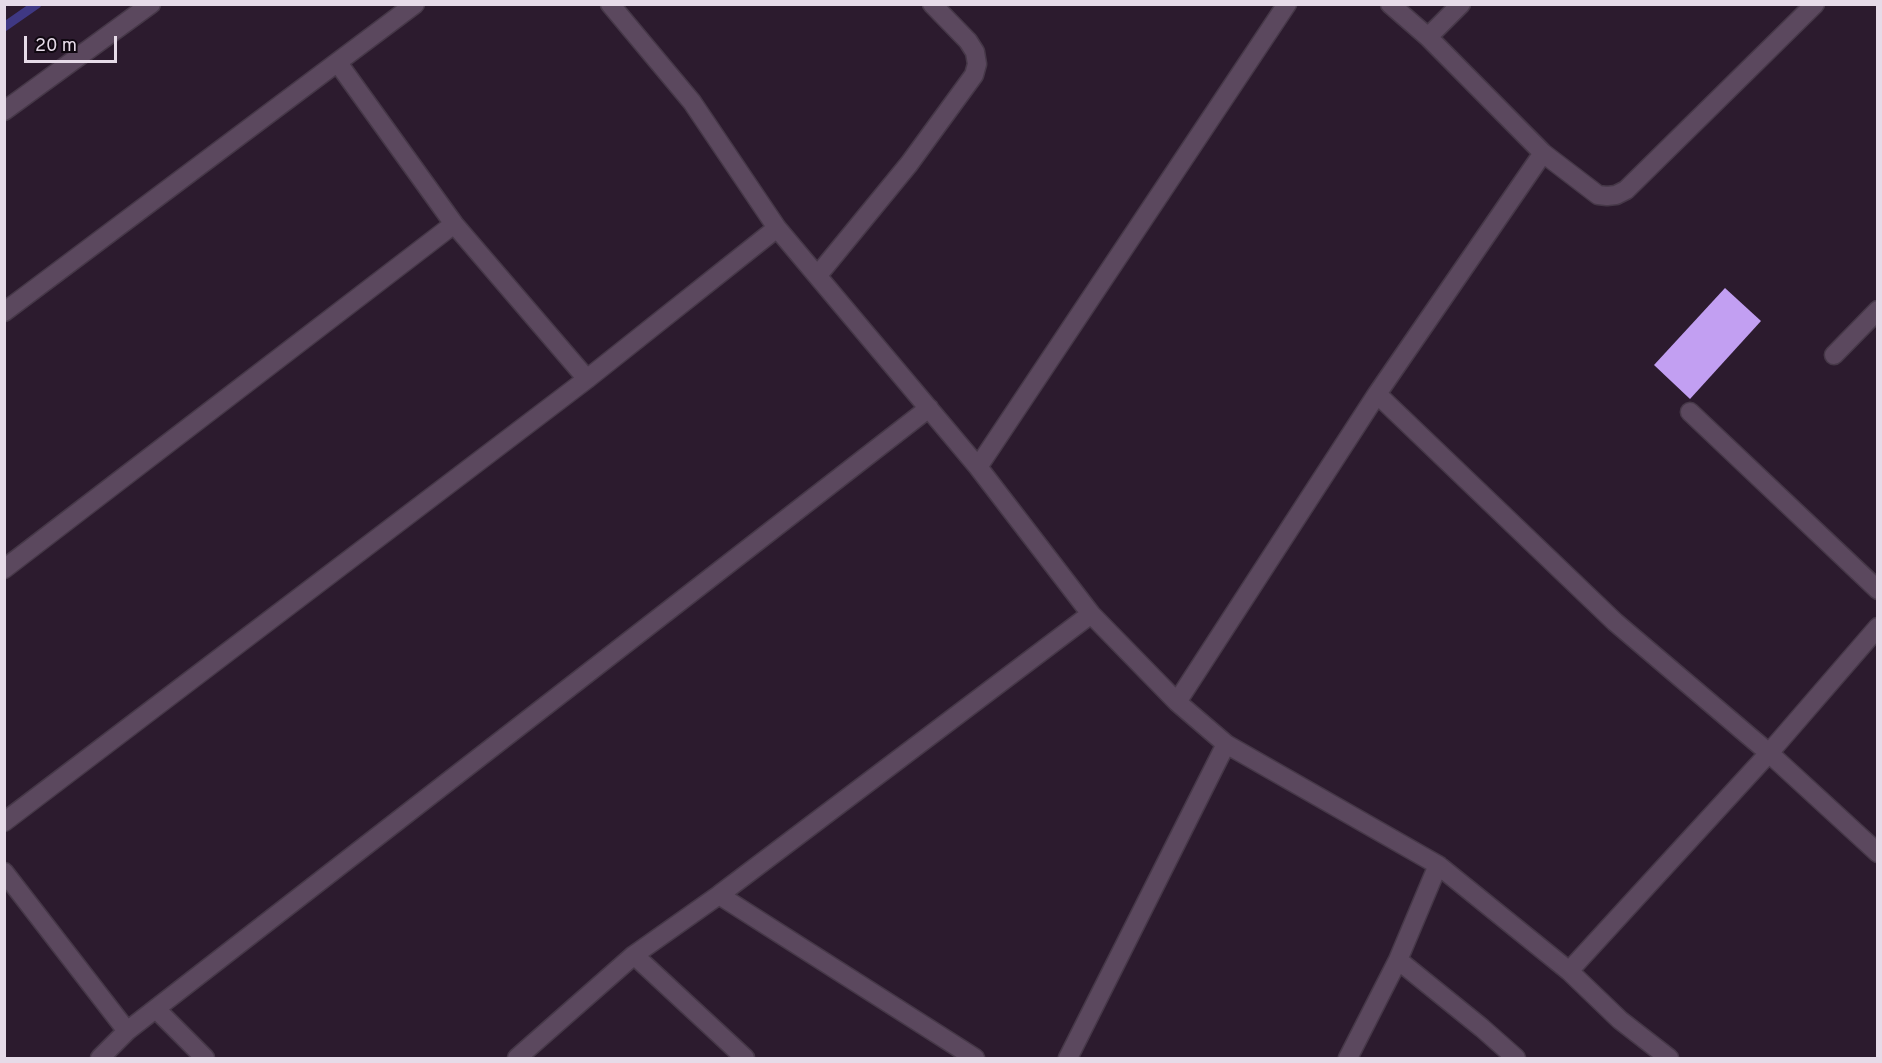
<!DOCTYPE html>
<html>
<head>
<meta charset="utf-8">
<style>
	body { margin:0 }
	#map { position:relative; width:1882px; height:1063px; overflow:hidden; background:#2c1b2e; font-family:Overpass,sans-serif }
	canvas { display:block }
	.frame { position:absolute; inset:0; border:6px solid #e6dbe8; pointer-events:none }
	.scale { position:absolute; left:24px; top:36px; width:93px; height:27px; box-sizing:border-box; border:3px solid #e6dbe8; border-top:0; padding-left:8px; font-size:18px; line-height:21px; white-space:nowrap; color:#e6dbe8; -webkit-text-stroke:4px #100811; paint-order:stroke }
</style>
</head>
<body>
<div id="map">
<canvas width="1882" height="1063"></canvas>
<div class="frame"></div>
<div class="scale">20 m</div>
</div>
<script>
const ctx = document.querySelector('canvas').getContext('2d');
ctx.lineJoin = 'round';
const shape = rows => new Path2D(rows.map(r => 'M' + r).join(''));
function stroke(path, color, width, dash) { ctx.strokeStyle = color; ctx.lineWidth = width; ctx.lineCap = dash ? 'butt' : 'round'; ctx.setLineDash(dash || []); ctx.stroke(path); }
function fill(path, color) { ctx.fillStyle = color; ctx.fill(path, 'evenodd'); }
const stream = shape([
	[4,27,37,4]
]);
const building = shape([
	[1725,288,1761,321,1690,399,1654,365]
]);
const minor = shape([
	[610,4,692,102,777,228,978,467,1091,614,1177,702,1226,744,1438,865,1569,971,1620,1020,1669,1058],
	[1390,4,1428,37,1543,153,1598,195,1607,196,1616,195,1626,190,1815,4],
	[1428,37,1461,4],
	[338,63,454,224,587,379],
	[4,111,151,4],
	[818,275,909,164,974,75,977,64,975,52,968,41,932,4],
	[4,312,415,4],
	[1834,355,1878,310],
	[1377,394,1615,622,1769,753,1878,853],
	[1690,412,1878,590],
	[978,467,1287,4],
	[4,569,454,224],
	[1177,702,1377,394,1543,153],
	[4,822,587,379,777,228],
	[4,872,127,1031],
	[719,895,975,1058],
	[634,955,745,1058],
	[1398,960,1482,1028,1516,1058],
	[1569,971,1769,753,1878,627],
	[156,1009,205,1058],
	[100,1058,127,1031,929,408],
	[517,1058,634,955,719,895,1091,614],
	[1068,1058,1226,744],
	[1348,1058,1398,960,1438,865]
]);
stroke(stream, '#3f3883', 9);
fill(building, '#c29ff2');
stroke(minor, '#463848', 21);
stroke(minor, '#5b485e', 18);
</script>
</body>
</html>
